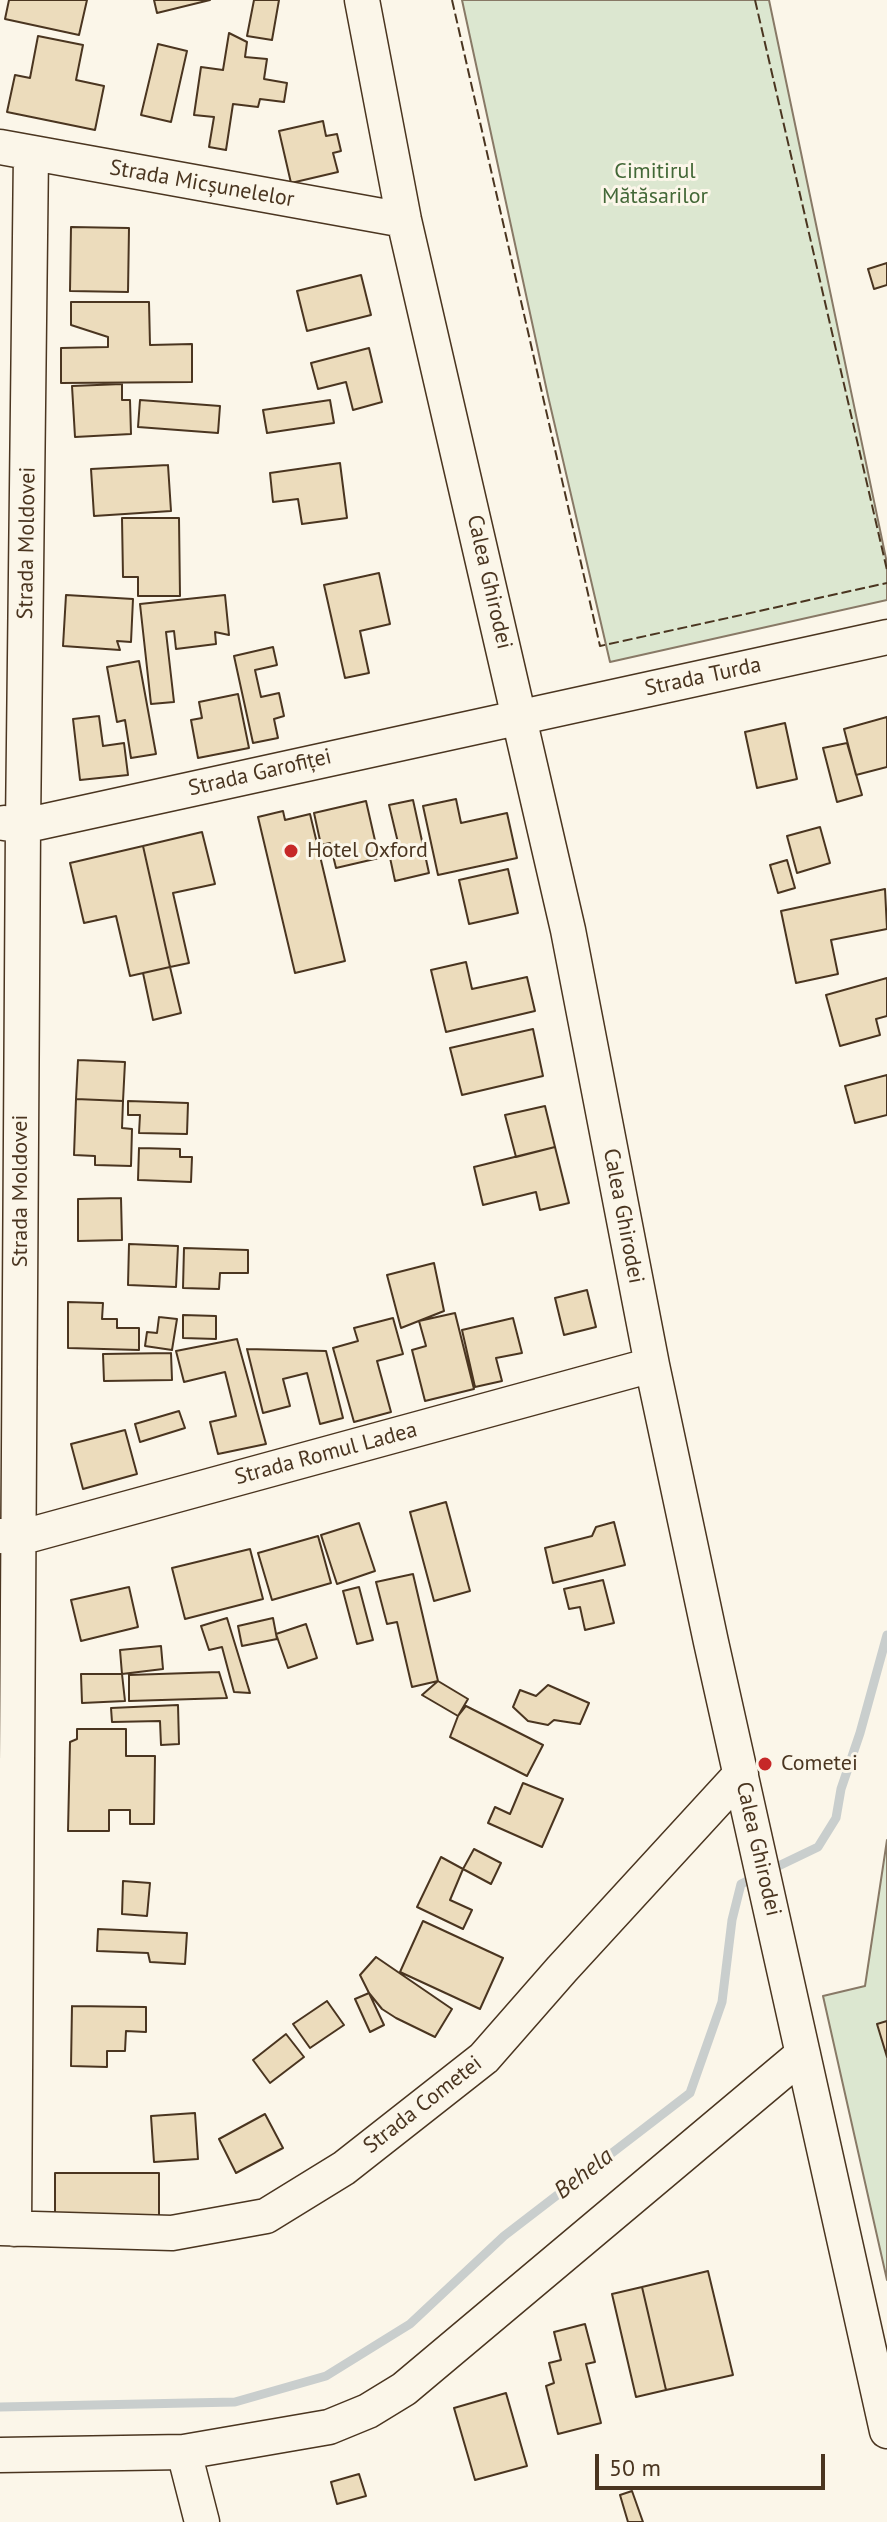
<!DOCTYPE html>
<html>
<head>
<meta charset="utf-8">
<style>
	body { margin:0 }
	#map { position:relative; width:887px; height:2522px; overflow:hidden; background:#fbf6e9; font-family:"PT Sans",sans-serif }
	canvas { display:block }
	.scale { position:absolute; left:595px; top:2454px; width:230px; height:36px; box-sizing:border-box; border:4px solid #4a3520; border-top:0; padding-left:10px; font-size:24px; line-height:28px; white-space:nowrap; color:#4a3520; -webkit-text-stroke:6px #fbf6e9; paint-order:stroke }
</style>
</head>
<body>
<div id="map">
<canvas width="887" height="2522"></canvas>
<div class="scale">50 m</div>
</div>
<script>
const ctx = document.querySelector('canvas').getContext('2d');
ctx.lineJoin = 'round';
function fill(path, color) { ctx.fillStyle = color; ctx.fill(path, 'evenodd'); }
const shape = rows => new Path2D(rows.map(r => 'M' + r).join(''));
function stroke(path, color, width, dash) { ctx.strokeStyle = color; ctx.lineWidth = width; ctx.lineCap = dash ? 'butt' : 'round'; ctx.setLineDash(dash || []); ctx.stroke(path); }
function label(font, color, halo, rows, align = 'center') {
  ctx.font = font + ' "PT Sans",sans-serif'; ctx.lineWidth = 6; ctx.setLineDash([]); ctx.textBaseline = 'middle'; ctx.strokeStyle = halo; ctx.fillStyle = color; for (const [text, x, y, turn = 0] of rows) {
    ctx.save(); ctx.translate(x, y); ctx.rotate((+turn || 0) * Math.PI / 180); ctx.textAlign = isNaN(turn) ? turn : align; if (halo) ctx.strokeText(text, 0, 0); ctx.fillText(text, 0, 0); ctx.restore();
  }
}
const green = shape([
	[462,0,769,0,887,563,887,600,610,662,548,396,462,0],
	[887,1840,887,2280,823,1996,865,1986,887,1840]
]);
const stream = shape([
	[0,2407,235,2402,326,2376,410,2324,504,2236,690,2093,722,2002,732,1920,741,1884,818,1847,836,1818,841,1789,860,1733,887,1635]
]);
const building = shape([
	[9,0,87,0,79,35,5,19,9,0],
	[154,0,210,0,157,13,154,0],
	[254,0,279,0,272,40,247,36,254,0],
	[229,33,247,42,245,57,267,59,264,79,287,83,284,102,260,99,258,107,233,104,226,150,209,147,214,117,194,115,201,67,223,70,229,33],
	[38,36,83,45,76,80,104,86,95,130,7,112,15,75,30,78,38,36],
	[158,44,187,51,171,122,141,115,158,44],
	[323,121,326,136,337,134,341,151,333,153,338,172,291,183,279,131,323,121],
	[71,227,129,228,128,292,70,291,71,227],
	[887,263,887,285,874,289,868,269,887,263],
	[361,275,371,315,307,331,297,291,361,275],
	[71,302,149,302,150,345,192,344,192,382,61,383,61,348,108,347,108,337,71,325,71,302],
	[369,348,382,402,353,410,346,382,318,389,311,363,369,348],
	[122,384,122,400,130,400,131,434,75,437,72,386,122,384],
	[140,400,220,406,218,433,138,427,140,400],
	[330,400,334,423,267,433,263,410,330,400],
	[340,463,347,518,302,524,298,499,273,502,270,473,340,463],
	[168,465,171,511,94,516,91,469,168,465],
	[122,518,179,518,180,596,138,596,138,577,123,577,122,518],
	[379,573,390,624,360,631,369,673,345,678,324,585,379,573],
	[66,595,133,599,131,642,117,641,120,650,63,646,66,595],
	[225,595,229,635,215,632,216,644,176,649,174,631,166,632,174,702,151,704,140,604,225,595],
	[273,647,277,665,255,670,261,697,279,693,284,716,274,719,278,738,253,743,234,656,273,647],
	[139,661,156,754,131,758,125,720,117,722,107,667,139,661],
	[238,694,249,748,198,758,191,720,202,718,199,702,238,694],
	[99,716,103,746,124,743,128,775,80,780,73,719,99,716],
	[887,717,887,767,856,775,844,729,887,717],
	[785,723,797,779,757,788,745,732,785,723],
	[847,743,862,795,837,802,823,748,847,743],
	[456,799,461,823,507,813,517,858,438,875,423,806,456,799],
	[413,800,429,873,395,881,389,853,400,851,389,805,413,800],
	[366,801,379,858,336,868,330,843,321,845,314,813,366,801],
	[283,811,285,820,310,814,345,961,295,973,258,817,283,811],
	[820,827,830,863,797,873,787,836,820,827],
	[202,832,215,884,173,893,189,963,170,967,143,846,202,832],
	[143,846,170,967,130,976,116,916,84,923,70,863,143,846],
	[787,860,795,888,778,893,770,865,787,860],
	[508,869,518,913,469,924,459,880,508,869],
	[885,889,887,929,831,940,838,974,796,983,781,911,885,889],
	[466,962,472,989,527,977,535,1011,446,1032,431,970,466,962],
	[170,967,181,1013,153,1020,143,973,170,967],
	[887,978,887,1016,876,1019,880,1035,840,1046,826,995,887,978],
	[533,1029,543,1076,462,1095,450,1048,533,1029],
	[78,1060,125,1062,123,1101,76,1099,78,1060],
	[887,1075,887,1115,855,1123,845,1086,887,1075],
	[76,1099,123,1101,122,1128,132,1129,131,1166,95,1165,95,1156,74,1155,76,1099],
	[128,1101,188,1103,187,1134,139,1133,140,1115,128,1115,128,1101],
	[545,1106,555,1147,516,1157,505,1115,545,1106],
	[555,1147,569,1203,540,1210,536,1192,483,1205,474,1167,555,1147],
	[139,1148,180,1149,180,1157,192,1157,191,1182,138,1180,139,1148],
	[121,1198,122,1240,78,1241,78,1199,121,1198],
	[129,1244,178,1246,176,1287,128,1285,129,1244],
	[184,1248,248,1250,248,1273,220,1273,219,1289,183,1288,184,1248],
	[434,1263,444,1311,401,1328,387,1275,434,1263],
	[587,1290,596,1327,564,1335,555,1298,587,1290],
	[68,1302,103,1303,102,1319,117,1319,117,1328,139,1328,139,1350,68,1348,68,1302],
	[455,1313,474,1389,425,1401,412,1350,426,1346,419,1321,455,1313],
	[183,1315,216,1316,216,1339,183,1338,183,1315],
	[159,1317,177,1319,172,1350,145,1346,147,1332,157,1333,159,1317],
	[393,1318,403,1354,377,1361,391,1412,354,1422,333,1348,358,1341,354,1328,393,1318],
	[513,1318,522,1353,496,1358,502,1381,475,1387,462,1330,513,1318],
	[237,1339,266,1444,218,1454,210,1422,236,1416,225,1372,184,1382,176,1351,237,1339],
	[247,1349,326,1351,343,1418,320,1424,307,1373,283,1379,290,1406,263,1413,247,1349],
	[171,1353,172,1380,104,1381,103,1354,171,1353],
	[179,1411,185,1428,140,1442,135,1424,179,1411],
	[125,1430,137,1474,83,1489,71,1444,125,1430],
	[446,1502,470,1591,434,1601,410,1512,446,1502],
	[614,1522,625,1565,553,1583,545,1548,592,1536,596,1527,614,1522],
	[359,1523,375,1571,337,1584,321,1535,359,1523],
	[318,1536,331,1583,272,1600,258,1553,318,1536],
	[250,1549,263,1599,185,1619,172,1568,250,1549],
	[413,1574,438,1681,412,1687,397,1622,387,1624,376,1582,413,1574],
	[603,1580,614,1623,585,1630,580,1607,569,1609,564,1589,603,1580],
	[129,1587,138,1627,81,1641,71,1600,129,1587],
	[359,1587,373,1640,357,1644,343,1591,359,1587],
	[227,1618,250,1693,234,1692,222,1647,209,1650,201,1626,227,1618],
	[273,1618,277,1639,242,1646,238,1626,273,1618],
	[306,1624,317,1658,288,1668,276,1634,306,1624],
	[161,1646,163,1669,122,1674,120,1650,161,1646],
	[219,1672,227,1698,129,1701,129,1675,219,1672],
	[81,1674,122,1674,125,1701,82,1703,81,1674],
	[438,1681,468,1699,458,1716,422,1695,438,1681],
	[548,1685,589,1703,580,1724,554,1720,548,1725,528,1721,513,1707,520,1690,536,1696,548,1685],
	[178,1705,179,1744,161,1745,160,1721,112,1722,111,1708,178,1705],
	[466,1706,543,1745,527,1776,450,1737,458,1716,466,1706],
	[77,1729,126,1729,126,1756,155,1756,154,1824,130,1824,130,1810,109,1810,109,1831,68,1831,70,1742,77,1739,77,1729],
	[523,1783,563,1799,542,1847,488,1823,495,1807,510,1814,523,1783],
	[474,1849,501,1863,491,1884,463,1869,474,1849],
	[441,1857,463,1869,450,1900,472,1910,463,1929,417,1907,441,1857],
	[123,1881,150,1883,147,1916,122,1914,123,1881],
	[423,1921,503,1958,480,2009,400,1972,423,1921],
	[98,1929,187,1933,185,1964,150,1962,148,1953,97,1951,98,1929],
	[376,1957,452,2009,435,2037,396,2018,382,2009,369,1993,360,1975,376,1957],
	[369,1993,384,2025,370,2032,355,1999,369,1993],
	[327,2001,344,2025,310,2048,293,2024,327,2001],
	[72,2006,146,2007,146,2032,126,2031,125,2051,107,2051,107,2067,71,2066,72,2006],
	[887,2021,887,2057,877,2024,887,2021],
	[286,2034,304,2057,270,2083,253,2060,286,2034],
	[195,2113,198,2159,154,2162,151,2116,195,2113],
	[265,2114,283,2148,236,2173,219,2139,265,2114],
	[55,2173,159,2173,159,2223,55,2222,55,2173],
	[708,2271,733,2375,666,2390,642,2287,708,2271],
	[642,2287,666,2390,636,2397,612,2294,642,2287],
	[585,2324,595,2362,586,2364,601,2423,558,2434,546,2386,554,2383,549,2363,561,2360,554,2332,585,2324],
	[506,2393,527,2466,475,2480,454,2408,506,2393],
	[359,2474,366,2496,337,2504,331,2482,359,2474],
	[632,2491,643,2522,628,2522,620,2495,632,2491]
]);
const minor = shape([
	[362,0,404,220,568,930,652,1365,711,1642,887,2431],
	[0,147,404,220],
	[4,823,23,826,887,637],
	[0,1536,19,1538,652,1365],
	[0,2228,172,2233,266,2216,344,2168,484,2058,562,1969,741,1774],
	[14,2229,23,826,31,153],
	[184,2452,202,2522],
	[0,2455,184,2452,329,2427,368,2411,404,2389,803,2054]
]);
const fence = shape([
	[452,0,600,646,887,583],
	[755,0,887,570]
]);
const markers = [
	[291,851,8,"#c62828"],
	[765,1764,8,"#c62828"]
];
const parkNames = [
	["Cimitirul",655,172],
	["Mătăsarilor",655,197]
];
const streetNames = [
	["Strada Micșunelelor",202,184,10],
	["Strada Moldovei",27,543,-89],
	["Calea Ghirodei",489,582,77],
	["Strada Turda",703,677,-12],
	["Strada Garofiței",260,773,-13],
	["Strada Moldovei",21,1191,-90],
	["Calea Ghirodei",623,1216,79],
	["Strada Romul Ladea",326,1454,-15],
	["Calea Ghirodei",758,1849,77],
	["Strada Cometei",423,2105,-38]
];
const poiNames = [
	["Hotel Oxford",307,851],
	["Cometei",781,1764]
];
const waterNames = [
	["Behela",584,2174,-38]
];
fill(green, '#dce7d0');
stroke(green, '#887966', 2);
stroke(stream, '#c9cecd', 9);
fill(building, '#ecdcbc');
stroke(building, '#4a3520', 2);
stroke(minor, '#4a3520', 37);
stroke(minor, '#fbf6e9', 34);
stroke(fence, '#4a3520', 2, [10, 4]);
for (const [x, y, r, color] of markers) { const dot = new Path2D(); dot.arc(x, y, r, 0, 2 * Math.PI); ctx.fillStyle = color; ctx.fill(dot); stroke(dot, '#fbf6e9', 3); }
label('22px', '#436837', '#fbf6e9', parkNames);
label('22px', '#4a3520', '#fbf6e9', streetNames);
label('22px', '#4a3520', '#fbf6e9', poiNames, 'left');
label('italic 24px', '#4a3520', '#fbf6e9', waterNames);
</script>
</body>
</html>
